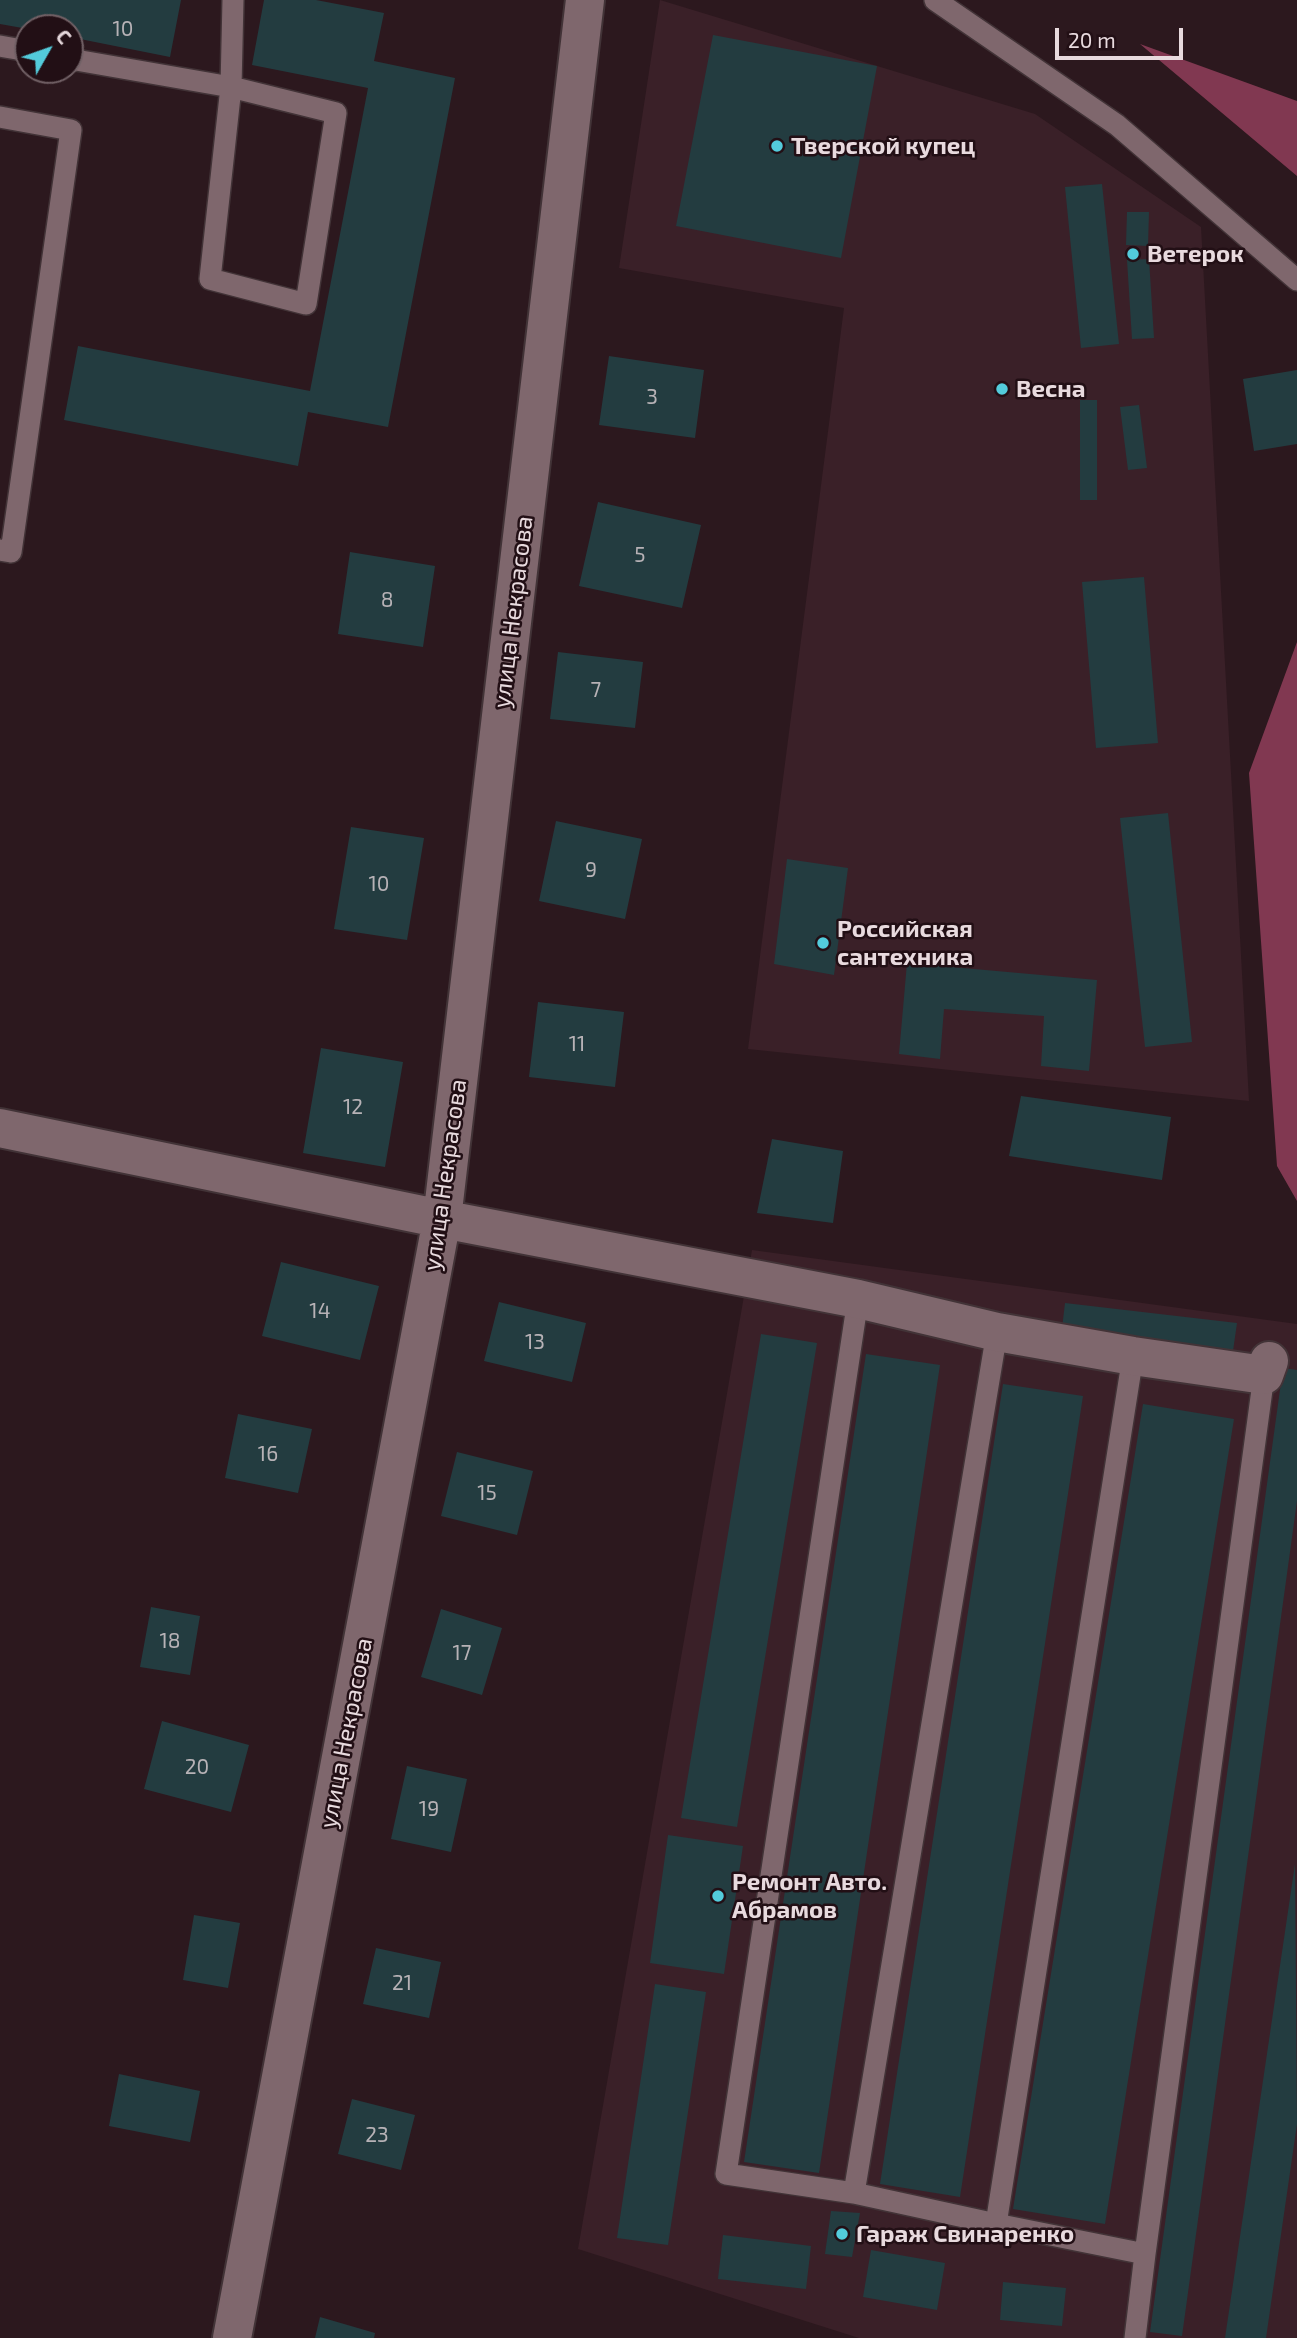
<!DOCTYPE html>
<html>
<head>
<meta charset="utf-8">
<style>
	body { margin:0 }
	#map { position:relative; width:1297px; height:2338px; overflow:hidden; background:#2c181e; font-family:"Exo 2",sans-serif }
	canvas { display:block }
	.north { position:absolute; left:14px; top:14px; width:70px; height:70px; box-sizing:border-box; background:#220f15; border:2px solid #716065; border-radius:50%; rotate:50deg; font-size:19px; font-weight:700; line-height:28px; text-align:center; color:#e8dade }
	.north::after { content:''; display:block; margin:auto; width:24px; height:32px; background:#53cbdb; clip-path:polygon(50% 0,100% 100%,50% 72%,0 100%) }
	.scale { position:absolute; left:1055px; top:28px; width:128px; height:32px; box-sizing:border-box; border:4px solid #e8dade; border-top:0; padding-left:9px; font-size:21px; line-height:24px; white-space:nowrap; color:#e8dade; -webkit-text-stroke:5px #220f15; paint-order:stroke }
</style>
</head>
<body>
<div id="map">
<canvas width="1297" height="2338"></canvas>
<div class="north">С</div>
<div class="scale">20 m</div>
</div>
<script>
const ctx = document.querySelector('canvas').getContext('2d');
ctx.lineJoin = 'round';
function fill(path, color) { ctx.fillStyle = color; ctx.fill(path, 'evenodd'); }
const shape = rows => new Path2D(rows.map(r => 'M' + r).join(''));
function stroke(path, color, width, dash) { ctx.strokeStyle = color; ctx.lineWidth = width; ctx.lineCap = dash ? 'butt' : 'round'; ctx.setLineDash(dash || []); ctx.stroke(path); }
function label(font, color, halo, rows, align = 'center') {
  ctx.font = font + ' "Exo 2",sans-serif'; ctx.lineWidth = 5; ctx.setLineDash([]); ctx.textBaseline = 'middle'; ctx.strokeStyle = halo; ctx.fillStyle = color; for (const [text, x, y, turn = 0] of rows) {
    ctx.save(); ctx.translate(x, y); ctx.rotate((+turn || 0) * Math.PI / 180); ctx.textAlign = isNaN(turn) ? turn : align; if (halo) ctx.strokeText(text, 0, 0); ctx.fillText(text, 0, 0); ctx.restore();
  }
}
const built = shape([
	[660,0,1035,114,1201,227,1249,1101,748,1049,844,308,619,268],
	[752,1250,1297,1324,1297,2338,859,2338,578,2249]
]);
const forest = shape([
	[1140,44,1297,101,1297,176],
	[1297,642,1297,1201,1277,1166,1249,773]
]);
const building = shape([
	[0,0,181,0,170,57,70,37,70,28,28,29,0,24],
	[264,0,316,0,384,13,374,61,455,78,388,427,308,412,298,466,64,420,78,346,310,391,368,88,252,65],
	[713,35,877,66,841,258,676,226],
	[1102,184,1119,344,1081,348,1065,187],
	[1127,212,1149,212,1148,246,1126,245],
	[1149,259,1154,338,1132,339,1127,260],
	[609,356,704,370,695,438,599,425],
	[1297,370,1297,444,1254,451,1243,379],
	[1080,400,1097,400,1097,500,1080,500],
	[1139,405,1147,468,1128,470,1120,407],
	[598,502,701,525,682,608,579,586],
	[350,552,435,566,423,647,338,634],
	[1144,577,1158,743,1096,748,1082,582],
	[558,652,643,662,635,728,550,719],
	[1168,813,1192,1042,1145,1047,1120,818],
	[556,821,642,839,625,919,539,901],
	[351,827,424,838,407,940,334,929],
	[787,859,848,868,834,975,774,964],
	[907,963,1097,980,1089,1071,1041,1066,1044,1016,944,1009,940,1059,899,1054],
	[538,1002,624,1012,615,1087,529,1077],
	[321,1048,403,1062,385,1167,303,1153],
	[1021,1096,1171,1117,1162,1180,1009,1156],
	[772,1139,843,1151,833,1223,757,1213],
	[281,1262,379,1286,360,1360,262,1336],
	[499,1302,586,1323,572,1382,484,1361],
	[1065,1303,1237,1323,1232,1358,1061,1337],
	[761,1334,817,1343,737,1827,681,1818],
	[866,1354,940,1365,819,2173,744,2162],
	[1283,1368,1297,1370,1297,1501,1182,2336,1150,2332],
	[1003,1384,1083,1396,960,2197,880,2184],
	[1143,1404,1234,1419,1105,2224,1013,2209],
	[238,1414,312,1429,298,1493,225,1478],
	[457,1452,533,1471,517,1535,441,1516],
	[151,1607,200,1616,190,1675,140,1667],
	[441,1609,502,1628,482,1695,421,1677],
	[162,1721,249,1745,231,1812,144,1789],
	[407,1766,467,1779,451,1852,391,1839],
	[668,1835,743,1846,724,1974,650,1963],
	[1295,1864,1297,2124,1266,2338,1225,2338],
	[194,1915,240,1923,228,1988,183,1980],
	[376,1948,441,1962,429,2018,363,2004],
	[655,1984,706,1992,668,2245,617,2238],
	[119,2074,200,2091,190,2142,109,2126],
	[352,2099,415,2115,401,2170,338,2154],
	[831,2211,860,2213,852,2257,825,2254],
	[723,2235,811,2246,806,2289,718,2279],
	[871,2250,945,2263,937,2310,863,2297],
	[1003,2282,1066,2288,1062,2326,1000,2320],
	[320,2317,375,2333,374,2338,315,2338]
]);
const service = shape([
	[935,0,1117,125,1297,280],
	[0,46,28,51],
	[70,59,231,87,336,113,306,304,210,279,231,87,233,0],
	[0,117,71,130,11,552,0,550],
	[858,1299,726,2174,854,2193,997,1332],
	[1133,1356,996,2224,1145,2254,1264,1375],
	[854,2193,996,2224],
	[1135,2338,1145,2254]
]);
const minor = shape([
	[0,1128,442,1219,858,1299,997,1332,1133,1356,1264,1375,1269,1361],
	[232,2338,442,1219,585,0]
]);
const markers = [
	[777,146,7,"#53cbdb"],
	[1133,254,7,"#53cbdb"],
	[1002,389,7,"#53cbdb"],
	[823,943,7,"#53cbdb"],
	[718,1896,7,"#53cbdb"],
	[842,2234,7,"#53cbdb"]
];
const numberNames = [
	["10",123,29],
	["3",652,397],
	["5",640,555],
	["8",387,600],
	["7",596,690],
	["9",591,870],
	["10",379,884],
	["11",577,1044],
	["12",353,1107],
	["14",320,1311],
	["13",535,1342],
	["16",268,1454],
	["15",487,1493],
	["18",170,1641],
	["17",462,1653],
	["20",197,1767],
	["19",429,1809],
	["21",402,1983],
	["23",377,2135]
];
const poiNames = [
	["Тверской купец",791,146],
	["Ветерок",1147,254],
	["Весна",1016,389],
	["Российская",837,929],
	["сантехника",837,957],
	["Ремонт Авто.",732,1882],
	["Абрамов",732,1910],
	["Гараж Свинаренко",856,2234]
];
const streetNames = [
	["улица Некрасова",513,612,-83],
	["улица Некрасова",445,1175,-82],
	["улица Некрасова",346,1733,-79]
];
fill(built, '#3a2028');
fill(forest, '#813851');
fill(building, '#233c40');
stroke(service, '#423337', 24);
stroke(minor, '#423337', 42);
stroke(service, '#7f676d', 21);
stroke(minor, '#7f676d', 38);
for (const [x, y, r, color] of markers) { const dot = new Path2D(); dot.arc(x, y, r, 0, 2 * Math.PI); ctx.fillStyle = color; ctx.fill(dot); stroke(dot, '#220f15', 2.5); }
label('21px', '#b7b2b6', null, numberNames);
label('bold 24px', '#e8dade', '#220f15', poiNames, 'left');
label('24px', '#e8dade', '#220f15', streetNames);
</script>
</body>
</html>
